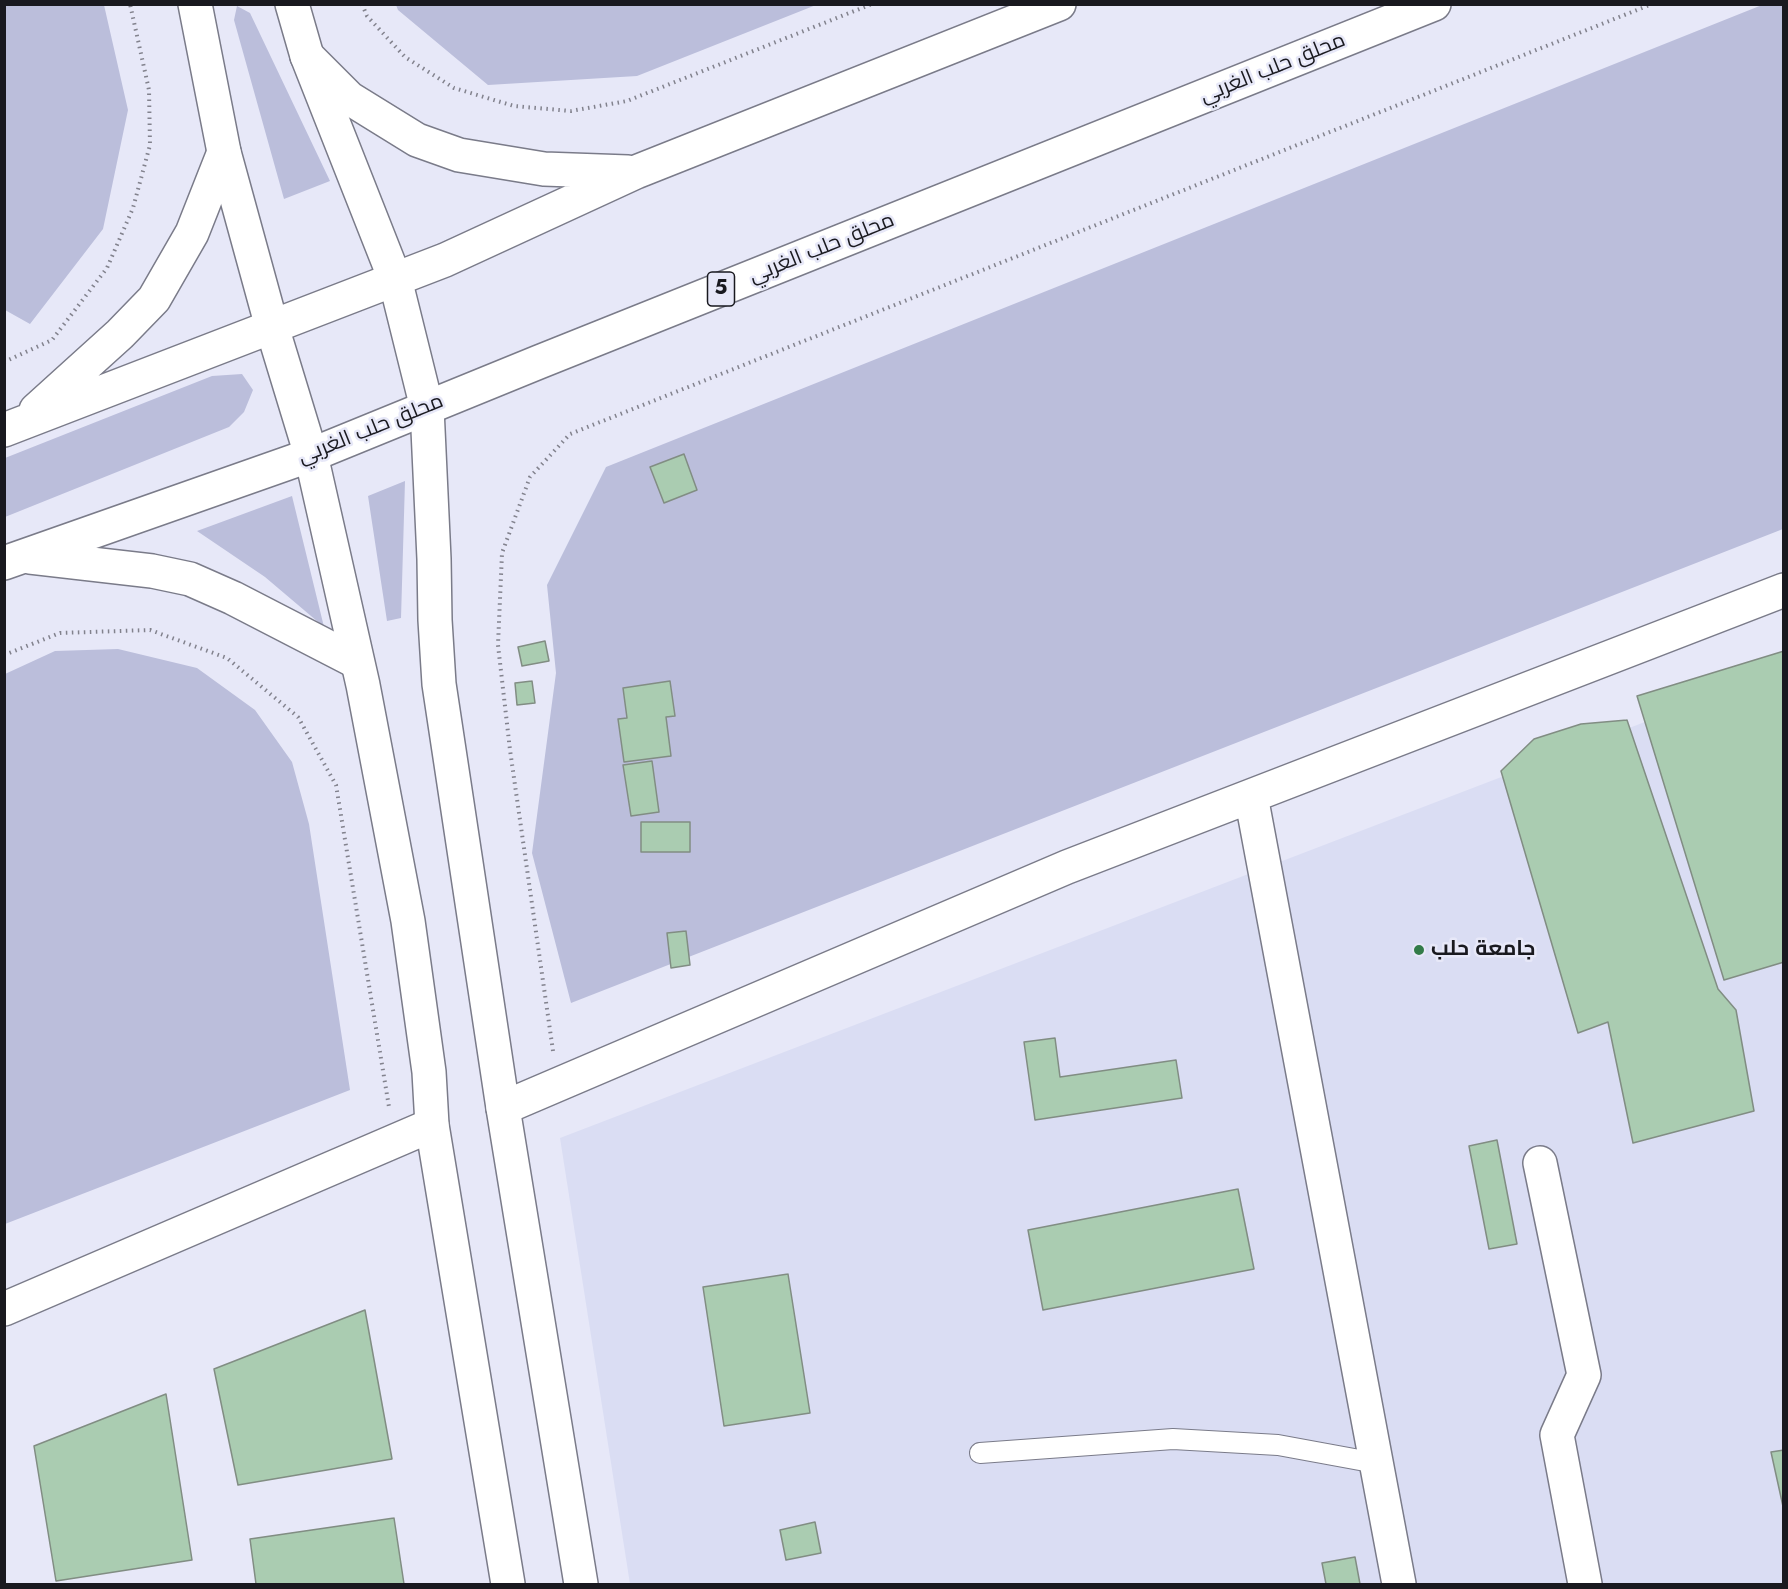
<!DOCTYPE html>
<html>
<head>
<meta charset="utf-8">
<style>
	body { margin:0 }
	#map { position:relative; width:1788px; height:1589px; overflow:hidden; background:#e7e8f8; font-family:Jost,sans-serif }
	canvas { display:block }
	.frame { position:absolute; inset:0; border:6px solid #19191f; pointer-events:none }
</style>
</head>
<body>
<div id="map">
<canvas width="1788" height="1589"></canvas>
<div class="frame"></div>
</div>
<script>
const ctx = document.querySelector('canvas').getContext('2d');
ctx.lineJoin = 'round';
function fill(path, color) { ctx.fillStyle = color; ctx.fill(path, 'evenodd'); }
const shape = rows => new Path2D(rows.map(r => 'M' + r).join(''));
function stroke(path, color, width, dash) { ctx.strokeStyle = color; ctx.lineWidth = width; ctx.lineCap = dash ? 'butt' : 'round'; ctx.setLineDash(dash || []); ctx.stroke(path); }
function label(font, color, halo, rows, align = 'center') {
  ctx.font = font + ' Jost,Cairo,sans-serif'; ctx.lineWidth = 5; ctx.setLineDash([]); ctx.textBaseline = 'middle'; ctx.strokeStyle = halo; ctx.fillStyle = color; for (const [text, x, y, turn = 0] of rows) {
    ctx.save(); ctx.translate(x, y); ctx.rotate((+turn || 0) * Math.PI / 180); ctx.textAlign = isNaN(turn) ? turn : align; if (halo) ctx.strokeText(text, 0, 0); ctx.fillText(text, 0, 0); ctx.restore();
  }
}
const built = shape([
	[1783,669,1783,1584,630,1584,560,1138]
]);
const green = shape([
	[4,5,104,5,128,110,103,229,30,324,5,310],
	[396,5,816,5,637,76,488,85,398,10],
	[1762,5,1783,5,1783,529,571,1003,532,853,556,673,547,585,606,467],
	[237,6,250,13,330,181,284,199,234,20],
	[242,374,253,390,244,412,229,427,5,517,5,458,212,376],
	[405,481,401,618,387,621,368,496],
	[292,496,324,627,265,577,197,531],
	[118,649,197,668,255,710,292,762,309,824,350,1090,5,1224,5,674,55,651]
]);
const building = shape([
	[684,454,697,490,664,503,650,467,684,454],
	[545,641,549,661,522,666,518,647,545,641],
	[1784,651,1784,962,1724,980,1637,696,1784,651],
	[532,681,535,703,517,705,515,683,532,681],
	[670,681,675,716,666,717,671,756,624,762,618,719,627,718,623,688,670,681],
	[1627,720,1718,989,1736,1010,1754,1111,1633,1143,1608,1022,1578,1033,1501,771,1534,739,1581,724,1627,720],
	[652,761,659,812,631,816,623,765,652,761],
	[641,822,690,822,690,852,641,852,641,822],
	[686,931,690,965,671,968,667,933,686,931],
	[1055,1038,1060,1077,1176,1060,1182,1098,1035,1120,1024,1042,1055,1038],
	[1497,1140,1517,1244,1489,1249,1469,1146,1497,1140],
	[1238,1189,1254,1269,1043,1310,1028,1230,1238,1189],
	[788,1274,810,1413,724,1426,703,1287,788,1274],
	[365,1310,392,1459,238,1485,214,1369,365,1310],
	[166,1394,192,1560,56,1581,34,1446,166,1394],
	[1784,1450,1784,1511,1771,1452,1784,1450],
	[394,1518,404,1584,256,1584,250,1539,394,1518],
	[815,1522,821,1553,786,1560,780,1530,815,1522],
	[1355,1557,1360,1584,1326,1584,1322,1563,1355,1557]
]);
const path = shape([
	[362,4,367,16,405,57,454,88,514,106,571,111,627,101,872,4],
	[4,362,52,340,107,268,133,208,150,145,149,90,130,4],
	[4,655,60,633,150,630,227,658,298,717,336,785,389,1107],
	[553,1051,510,750,498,645,502,553,530,477,570,434,1652,4]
]);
const service = shape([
	[980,1453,1173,1439,1278,1445,1376,1463]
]);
const minor = shape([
	[1251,796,1399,1584],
	[503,1108,1067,867,1784,590],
	[1540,1163,1584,1375,1557,1435,1585,1584],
	[4,1309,432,1125]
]);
const tertiary = shape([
	[195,4,224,152,272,327],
	[292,4,307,56,395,279]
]);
const primary = shape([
	[395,279,427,408,434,559,435,620,439,684,503,1108,581,1584],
	[272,327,311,455,363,685,408,921,429,1072,432,1125,508,1584]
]);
const trunk = shape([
	[307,56,349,98,417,140,459,155,544,169,628,172],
	[36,410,120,334,154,299,192,233,224,152],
	[4,430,445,260,636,172,1059,4],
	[30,557,152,571,190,579,233,598,357,662],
	[4,563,311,455,539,362,1434,4]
]);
const markers = [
	[1419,950,6,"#327b48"]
];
const shields = [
	[721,289,27]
];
const shieldNames = [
	["5",721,289]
];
const streetNames = [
	["محلق حلب الغربي",1273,69,-22],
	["محلق حلب الغربي",822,249,-22],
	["محلق حلب الغربي",371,430,-22]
];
const poiNames = [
	["جامعة حلب",1431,950]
];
fill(built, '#daddf3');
fill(green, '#bbbedb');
fill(building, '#aaccb1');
stroke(building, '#818d83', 1.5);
stroke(service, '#7a7b89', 22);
stroke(minor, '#7a7b89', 36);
stroke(tertiary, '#7a7b89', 36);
stroke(primary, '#7a7b89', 36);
stroke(trunk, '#7a7b89', 36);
stroke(path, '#82828d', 4, [1.5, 4.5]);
stroke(service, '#fff', 20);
stroke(minor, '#fff', 33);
stroke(tertiary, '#fff', 33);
stroke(primary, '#fff', 33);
stroke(trunk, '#fff', 33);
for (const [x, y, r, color] of markers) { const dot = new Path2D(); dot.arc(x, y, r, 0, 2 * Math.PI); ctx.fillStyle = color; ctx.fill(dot); stroke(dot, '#e7e8f8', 2); }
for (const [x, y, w] of shields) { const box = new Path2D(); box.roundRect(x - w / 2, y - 17, w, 34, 4.5); ctx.fillStyle = '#e7e8f8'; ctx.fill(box); stroke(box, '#19191f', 1.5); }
label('bold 20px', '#19191f', null, shieldNames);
label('21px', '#19191f', '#e7e8f8', streetNames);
label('bold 21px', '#19191f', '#e7e8f8', poiNames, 'left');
</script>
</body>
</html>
